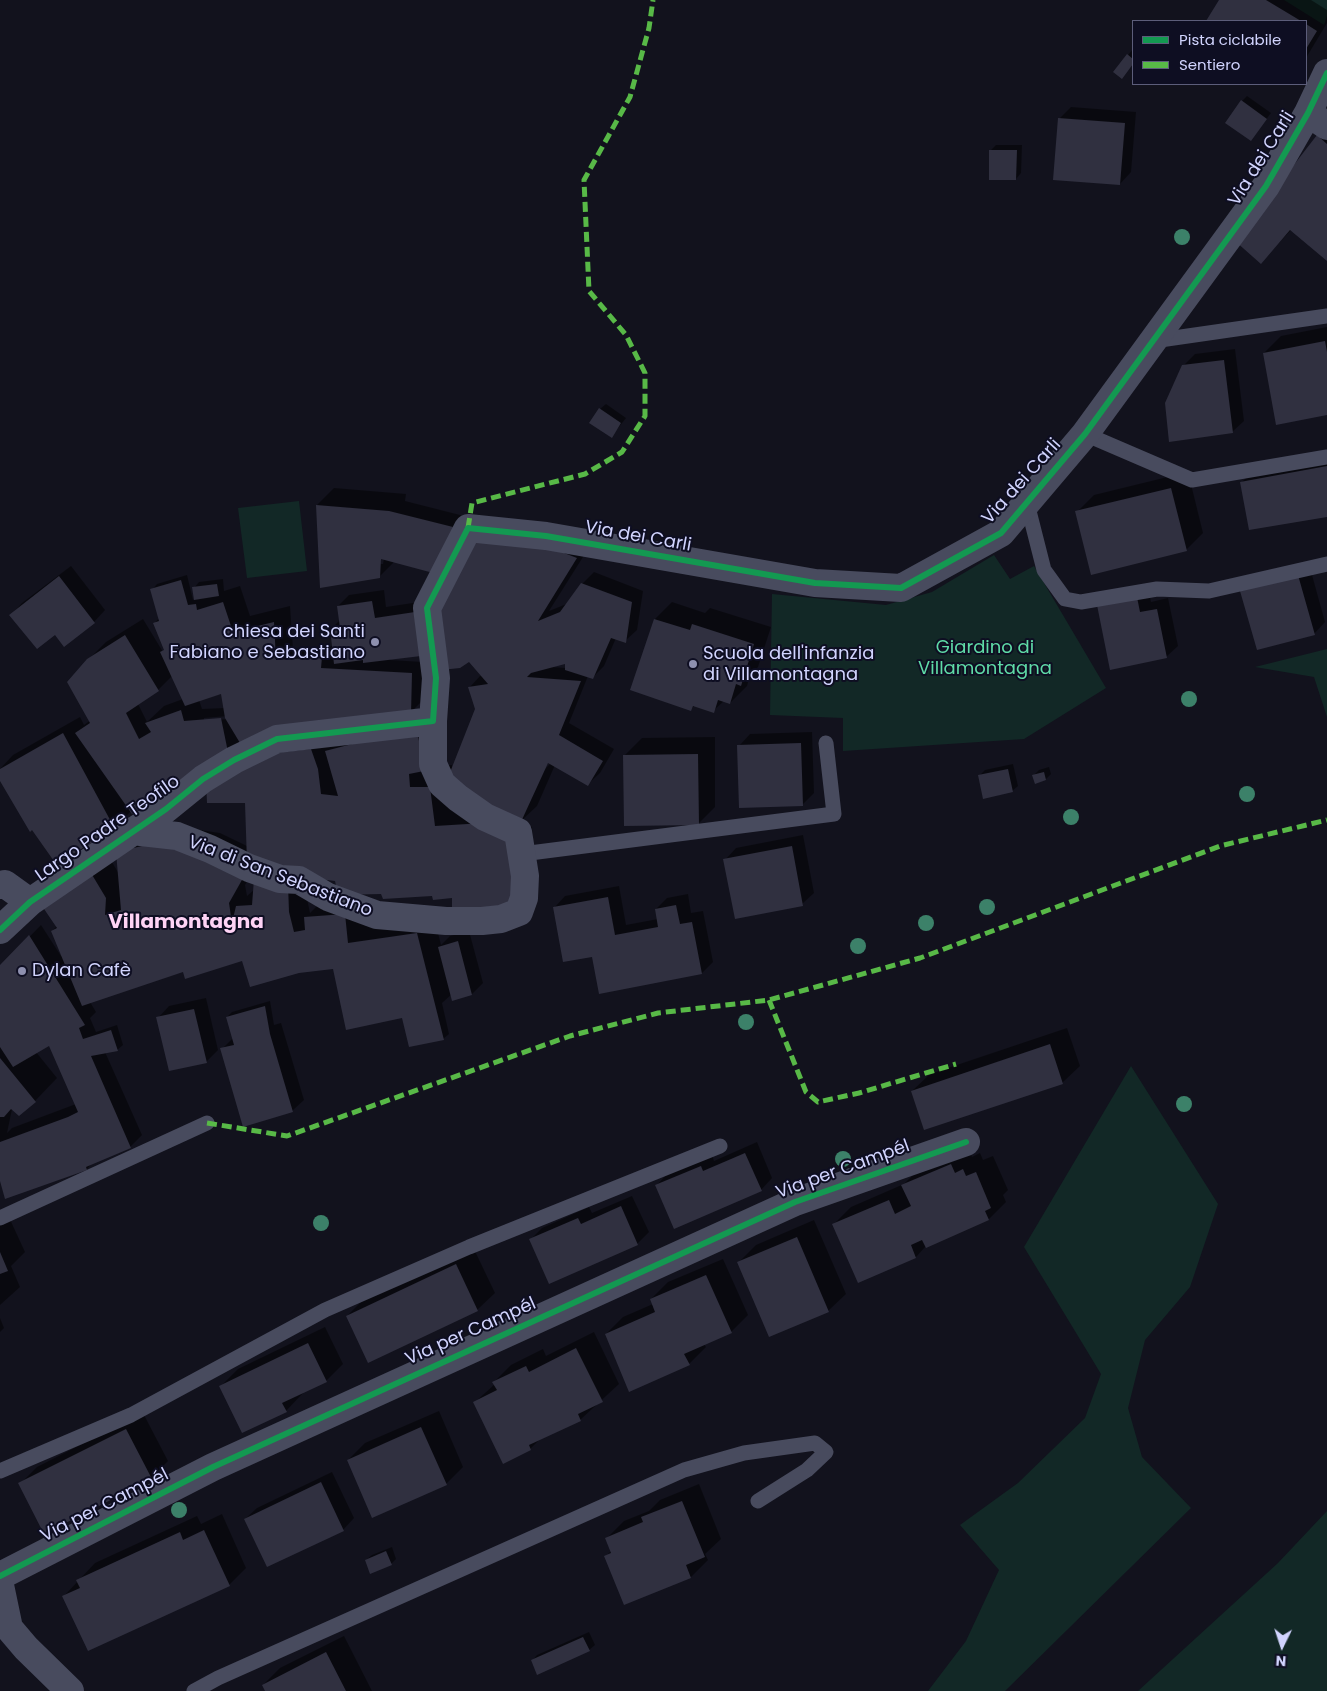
<!DOCTYPE html>
<html>
<head>
<meta charset="utf-8">
<style>
	body { margin:0 }
	#map { position:relative; width:1327px; height:1691px; overflow:hidden; background:#12121d; font-family:Poppins,sans-serif }
	canvas { display:block }
	.legend { position:absolute; left:1132px; top:20px; width:175px; height:65px; box-sizing:border-box; background:#0e0e22; border:1px solid #5c5d7a; margin:0; padding:6px 9px; list-style:none; font-size:15px; color:#d1d4fe }
	.legend li { display:flex; align-items:center; gap:10px; height:25px }
	.legend b { width:25px; border:1px solid #5c5d7a }
	.north { position:absolute; left:1257px; top:1621px; width:50px; height:50px; -webkit-text-stroke:4px #0e0e22; paint-order:stroke; rotate:184deg; font-size:14px; font-weight:700; line-height:20px; text-align:center; color:#d1d4fe }
	.north::after { content:''; display:block; margin:auto; width:18px; height:22px; background:#d1d4fe; clip-path:polygon(50% 0,100% 100%,50% 72%,0 100%) }
</style>
</head>
<body>
<div id="map">
<canvas width="1327" height="1691"></canvas>
<ul class="legend">
<li><b style="height:6px;background:#139951"></b>Pista ciclabile</li>
<li><b style="height:6px;background:#58b947"></b>Sentiero</li>
</ul>
<div class="north">N</div>
</div>
<script>
const ctx = document.querySelector('canvas').getContext('2d');
ctx.lineJoin = 'round';
function fill(path, color) { ctx.fillStyle = color; ctx.fill(path, 'evenodd'); }
const shape = rows => new Path2D(rows.map(r => 'M' + r).join(''));
function stroke(path, color, width, dash) { ctx.strokeStyle = color; ctx.lineWidth = width; ctx.lineCap = dash ? 'butt' : 'round'; ctx.setLineDash(dash || []); ctx.stroke(path); }
function label(font, color, halo, rows, align = 'center') {
  ctx.font = font + ' Poppins,sans-serif'; ctx.lineWidth = 4; ctx.setLineDash([]); ctx.textBaseline = 'middle'; ctx.strokeStyle = halo; ctx.fillStyle = color; for (const [text, x, y, turn = 0] of rows) {
    ctx.save(); ctx.translate(x, y); ctx.rotate((+turn || 0) * Math.PI / 180); ctx.textAlign = isNaN(turn) ? turn : align; if (halo) ctx.strokeText(text, 0, 0); ctx.fillText(text, 0, 0); ctx.restore();
  }
}
const green = shape([
	[1284,0,1327,0,1327,16,1324,25],
	[299,501,307,571,247,578,238,508],
	[994,555,1010,579,1034,566,1106,688,1024,739,843,751,843,718,770,715,772,594,886,605,932,592],
	[1327,649,1327,717,1314,677,1255,667],
	[1131,1066,1218,1204,1190,1287,1145,1340,1128,1408,1142,1457,1191,1508,1005,1691,928,1691,966,1641,999,1570,960,1525,1018,1483,1085,1418,1101,1374,1024,1247],
	[1327,1511,1327,1691,1138,1691,1278,1563]
]);
const shadow = shape([
	[1220,0,1311,0,1327,10,1327,23,1306,58,1306,21,1207,21],
	[1133,49,1133,64,1122,77,1115,71],
	[1247,96,1271,113,1251,139,1242,101],
	[1071,107,1136,112,1131,172,1120,184,1060,118],
	[1327,127,1327,260,1291,230,1261,262,1318,136],
	[996,145,1022,145,1021,173,1016,179,990,151],
	[1327,327,1327,414,1264,353,1281,336],
	[1235,349,1244,421,1232,432,1183,366,1195,354],
	[606,404,626,418,611,437,600,409],
	[1327,453,1327,515,1242,482,1259,465],
	[1188,472,1203,533,1186,550,1077,512,1094,495],
	[334,488,406,494,405,501,464,516,448,561,395,561,379,577,317,505],
	[381,558,384,558,383,564,380,564],
	[593,541,549,611,569,603,582,584,594,572,643,591,637,630,625,641,616,638,604,666,592,678,588,676,569,723,614,749,600,773,588,784,555,765,537,806,522,820,532,827,535,888,453,897,433,893,382,892,336,880,305,876,306,894,310,913,323,900,362,897,365,926,434,917,441,945,450,936,469,931,483,983,472,994,452,994,442,1003,449,1034,443,1039,404,1019,334,968,243,959,184,969,90,1002,96,1012,90,1018,96,1032,117,1025,123,1045,117,1050,105,1052,142,1135,130,1147,93,1162,87,1169,0,1176,0,967,41,925,61,956,62,956,52,931,57,926,106,852,119,874,117,852,173,826,220,833,247,846,246,802,240,745,131,811,115,828,56,863,0,779,0,769,13,755,80,717,84,725,91,720,88,660,106,642,143,619,163,652,165,649,155,623,159,618,152,590,157,584,187,575,193,600,195,599,194,588,199,582,223,579,224,591,240,586,250,616,290,606,293,649,333,646,331,629,340,620,338,606,349,595,384,590,386,607,426,601,390,660,423,662,422,701,410,713,430,724,427,767,452,765,452,771,476,709,469,688,480,676,483,676,434,608],
	[566,662,566,668,551,667],
	[172,676,183,699,164,706,147,722,138,704,158,690],
	[224,693,225,708,202,709,199,700],
	[228,716,228,719,204,721,204,718],
	[549,762,552,762,544,770,544,767],
	[256,866,255,889,247,896,245,885],
	[49,1045,76,1104,12,1128,7,1133,12,1109,35,1101,57,1078,36,1052],
	[1309,564,1325,622,1314,634,1242,591],
	[71,566,105,610,94,622,55,634,11,615,22,603],
	[1148,587,1151,602,1168,598,1178,646,1166,657,1098,606],
	[672,602,705,613,710,608,771,627,758,667,750,675,747,686,730,703,724,701,713,711,695,705,691,709,655,619],
	[812,732,814,793,802,805,739,746,750,734],
	[715,737,715,807,698,824,625,755,642,738],
	[1013,764,1018,786,1012,791,979,776,985,770],
	[1049,767,1051,774,1046,779,1033,776,1039,770],
	[803,835,814,893,802,904,725,860,736,848],
	[619,886,626,925,658,919,656,909,667,898,688,894,691,913,703,911,713,962,702,973,593,955,554,908,565,896],
	[206,998,218,1050,206,1062,158,1018,169,1006],
	[270,1001,274,1025,281,1023,304,1100,292,1111,222,1049,233,1038,227,1017,232,1012],
	[1067,1028,1080,1066,1062,1083,912,1091,930,1074],
	[757,1142,772,1178,761,1190,656,1186,667,1174,712,1155,714,1161],
	[968,1147,972,1157,980,1153,983,1160,993,1156,1008,1190,1003,1195,1006,1202,989,1219,926,1246,916,1257,858,1281,834,1224,851,1207,904,1184,920,1168],
	[632,1196,649,1232,637,1244,531,1239,542,1228,589,1207,592,1213],
	[7,1213,25,1252,11,1266,20,1287,0,1305,0,1216],
	[814,1220,846,1294,828,1311,739,1262,756,1245],
	[473,1247,495,1293,477,1310,347,1316,364,1299],
	[723,1259,748,1315,731,1332,704,1344,706,1347,689,1364,606,1334,623,1317,653,1304,651,1299,668,1282],
	[0,1318,4,1328,0,1332],
	[325,1327,343,1364,326,1381,302,1392,303,1393,286,1411,221,1386,238,1369],
	[594,1332,619,1384,580,1420,541,1438,530,1449,474,1403,495,1384,494,1382,511,1365,543,1349,546,1356],
	[439,1411,463,1467,446,1484,348,1460,365,1443],
	[143,1413,168,1461,151,1478,20,1484,37,1467],
	[332,1472,354,1518,343,1530,245,1519,257,1508],
	[699,1484,721,1539,705,1554,708,1560,691,1577,606,1556,612,1550,607,1538,624,1521,649,1511,660,1500],
	[222,1514,246,1568,229,1585,64,1596,95,1563,197,1516,201,1524],
	[392,1547,396,1559,391,1564,366,1560,372,1555],
	[589,1632,595,1645,589,1650,532,1661,537,1655],
	[344,1636,372,1691,266,1691,263,1685,280,1668]
]);
const building = shape([
	[1219,0,1266,0,1301,21,1206,21],
	[1306,24,1317,31,1306,49],
	[1127,54,1133,59,1133,64,1122,79,1113,72],
	[1241,100,1267,119,1251,141,1225,123],
	[1058,118,1125,123,1120,185,1053,180],
	[1317,135,1327,144,1327,261,1290,230,1261,264,1235,241],
	[989,150,1017,150,1016,180,989,180],
	[1325,341,1327,352,1327,415,1276,425,1263,353],
	[1224,360,1233,433,1169,442,1165,403,1182,365],
	[599,408,621,423,612,438,589,423],
	[1327,466,1327,517,1249,530,1240,482],
	[1171,488,1187,551,1091,575,1075,511],
	[316,505,389,511,453,527,437,574,381,559,380,578,320,588],
	[475,538,546,546,577,558,538,621,560,612,581,583,632,602,626,643,611,638,593,679,565,670,565,664,531,673,527,677,581,681,559,735,603,761,588,786,548,763,520,824,447,780,475,709,468,687,488,684,469,662,460,668,441,670,433,608],
	[1298,575,1315,635,1257,650,1240,591],
	[59,576,95,623,64,647,55,635,37,649,9,615],
	[181,580,188,605,196,604,197,610,223,602,233,632,274,622,276,660,322,657,321,668,412,673,411,714,240,743,225,718,221,694,185,706,160,652,164,650,153,623,159,621,150,589],
	[217,584,219,596,194,600,192,587],
	[1137,597,1140,612,1157,609,1167,658,1110,670,1097,605],
	[372,601,375,618,415,612,421,656,363,663,363,660,334,664,330,628,340,628,337,606],
	[654,619,690,630,692,624,754,644,741,686,736,684,730,704,718,700,714,713,693,706,691,711,630,690],
	[125,635,159,691,126,713,139,739,151,732,145,723,181,710,184,721,221,718,229,757,132,814,75,733,90,723,67,682,87,659],
	[63,733,115,829,56,864,32,830,30,832,0,781,0,769],
	[418,735,424,771,409,774,410,787,430,787,435,826,484,823,515,844,518,906,452,910,452,898,433,900,432,896,383,899,381,894,338,895,335,881,287,875,247,862,245,803,207,803,206,779,264,754,311,749,318,769,321,794,338,796,325,751,356,743],
	[801,743,803,806,739,808,737,745],
	[698,754,699,825,624,826,623,755],
	[1008,769,1013,792,983,799,978,775],
	[1044,772,1046,780,1035,784,1032,775],
	[155,843,247,871,229,903,232,923,236,906,252,905,254,879,288,884,289,912,294,932,305,930,304,917,345,914,348,943,417,933,444,1040,409,1047,402,1018,346,1030,333,969,299,973,250,987,242,961,185,979,183,972,82,1006,51,931,57,928,42,906,88,868,106,898,105,915,121,910,116,852],
	[792,846,803,906,735,919,723,859],
	[608,897,615,935,658,927,655,909,676,905,680,924,692,922,702,974,599,994,592,957,563,962,553,907],
	[29,935,85,1025,79,1028,83,1039,111,1030,118,1051,91,1056,131,1148,86,1167,87,1170,5,1199,0,1181,0,1142,68,1117,78,1112,49,1046,13,1067,0,1047,0,965],
	[458,941,472,995,452,1001,438,947],
	[265,1006,270,1034,293,1112,243,1127,220,1048,234,1045,226,1017],
	[194,1009,207,1063,169,1071,156,1017],
	[1050,1044,1063,1084,924,1130,911,1091],
	[0,1058,36,1102,19,1116,11,1109,4,1117,0,1117],
	[745,1153,762,1191,674,1229,655,1185,701,1166,703,1171],
	[951,1164,955,1173,963,1169,966,1176,976,1172,991,1208,985,1211,989,1220,926,1248,922,1240,911,1245,916,1258,858,1283,832,1224,889,1200,895,1214,911,1206,901,1185],
	[621,1206,638,1245,549,1284,529,1239,578,1218,581,1224],
	[797,1237,829,1312,769,1337,737,1262],
	[0,1252,8,1271,0,1274],
	[456,1264,478,1311,368,1363,346,1316],
	[706,1275,732,1333,684,1354,690,1365,629,1392,605,1334,655,1312,650,1299],
	[308,1343,327,1382,282,1403,287,1412,242,1433,219,1386],
	[576,1348,603,1402,578,1414,581,1421,529,1445,531,1450,503,1464,473,1402,497,1390,492,1382,526,1366,529,1372],
	[421,1427,447,1485,372,1518,347,1460],
	[126,1429,152,1479,44,1534,18,1483],
	[321,1482,344,1531,267,1567,244,1519],
	[682,1501,705,1557,686,1565,691,1578,624,1605,604,1556,611,1553,605,1538,643,1522,641,1517],
	[204,1530,230,1586,88,1651,62,1596,80,1588,76,1580,180,1532,183,1540],
	[386,1551,392,1565,370,1574,365,1560],
	[583,1637,590,1651,537,1675,531,1660],
	[326,1652,346,1691,265,1691,262,1685]
]);
const lane = shape([
	[1153,341,1327,316],
	[1085,434,1192,480,1327,457],
	[1027,503,1044,570,1065,599,1081,602,1157,589,1209,591,1327,564],
	[522,854,834,814,826,743],
	[0,1218,207,1123],
	[0,1471,131,1415,325,1310,469,1247,720,1146],
	[194,1691,218,1678,684,1470,744,1453,815,1443,826,1452,807,1470,758,1501]
]);
const street = shape([
	[1308,113,1327,126],
	[132,831,177,836,210,849,249,868,280,879,299,880,328,897,377,915,446,921,482,921,501,919,519,912,524,898,525,876,518,832,485,817,458,798,442,784,433,764,433,721],
	[0,885,5,884,30,902],
	[0,930,30,902,166,809,203,779,234,760,277,739,433,721,436,678,427,608,468,528,546,536,815,583,901,588,1001,533,1085,434,1266,186,1308,113,1327,73],
	[0,1576,213,1467,795,1202,966,1142],
	[0,1585,9,1628,26,1648,70,1691]
]);
const quiet = shape([
	[468,528,472,503,585,474,622,452,645,416,645,373,626,335,589,291,584,180,630,97,649,28,653,0],
	[769,1000,806,1092,818,1102,859,1093,956,1064],
	[207,1123,287,1136,570,1036,658,1013,769,1000,920,958,1220,846,1327,820]
]);
const cycleway = shape([
	[0,930,30,902,166,809,203,779,234,760,277,739,433,721,436,678,427,608,468,528,546,536,815,583,901,588,1001,533,1085,434,1266,186,1308,113,1327,73],
	[0,1576,213,1467,795,1202,966,1142]
]);
const trees = [
	[1182,237],
	[1189,699],
	[1247,794],
	[1071,817],
	[987,907],
	[926,923],
	[858,946],
	[746,1022],
	[1184,1104],
	[843,1159],
	[321,1223],
	[179,1510]
];
const markers = [
	[375,642,5,"#8e90af"],
	[693,664,5,"#8e90af"],
	[22,971,5,"#8e90af"]
];
const streetNames = [
	["Via dei Carli",1262,159,-58],
	["Via dei Carli",1022,482,-48],
	["Via dei Carli",638,537,10],
	["Largo Padre Teofilo",108,829,-35],
	["Via di San Sebastiano",280,877,21],
	["Via per Campél",843,1170,-20],
	["Via per Campél",471,1332,-24],
	["Via per Campél",105,1506,-27]
];
const poiNames = [
	["chiesa dei Santi",365,632,"right"],
	["Fabiano e Sebastiano",365,653,"right"],
	["Scuola dell'infanzia",703,654],
	["di Villamontagna",703,675],
	["Dylan Cafè",32,971]
];
const parkNames = [
	["Giardino di",985,648],
	["Villamontagna",985,669]
];
const quarterNames = [
	["Villamontagna",186,923]
];
fill(green, '#122826');
fill(shadow, '#0007');
fill(building, '#303040');
stroke(lane, '#484b5e', 15);
stroke(street, '#484b5e', 28);
stroke(quiet, '#58b947', 5, [10, 5]);
stroke(cycleway, '#139951', 6);
ctx.fillStyle = '#3c8169';
for (const [x, y] of trees) { ctx.beginPath(); ctx.arc(x, y, 8, 0, 2 * Math.PI); ctx.fill(); }
for (const [x, y, r, color] of markers) { const dot = new Path2D(); dot.arc(x, y, r, 0, 2 * Math.PI); ctx.fillStyle = color; ctx.fill(dot); stroke(dot, '#0e0e22', 2); }
label('18px', '#d1d4fe', '#0e0e22', streetNames);
label('18px', '#d1d4fe', '#0e0e22', poiNames, 'left');
label('18px', '#5fdba7', '#0e0e22', parkNames);
label('bold 20px', '#fed3f5', '#0e0e22', quarterNames);
</script>
</body>
</html>
